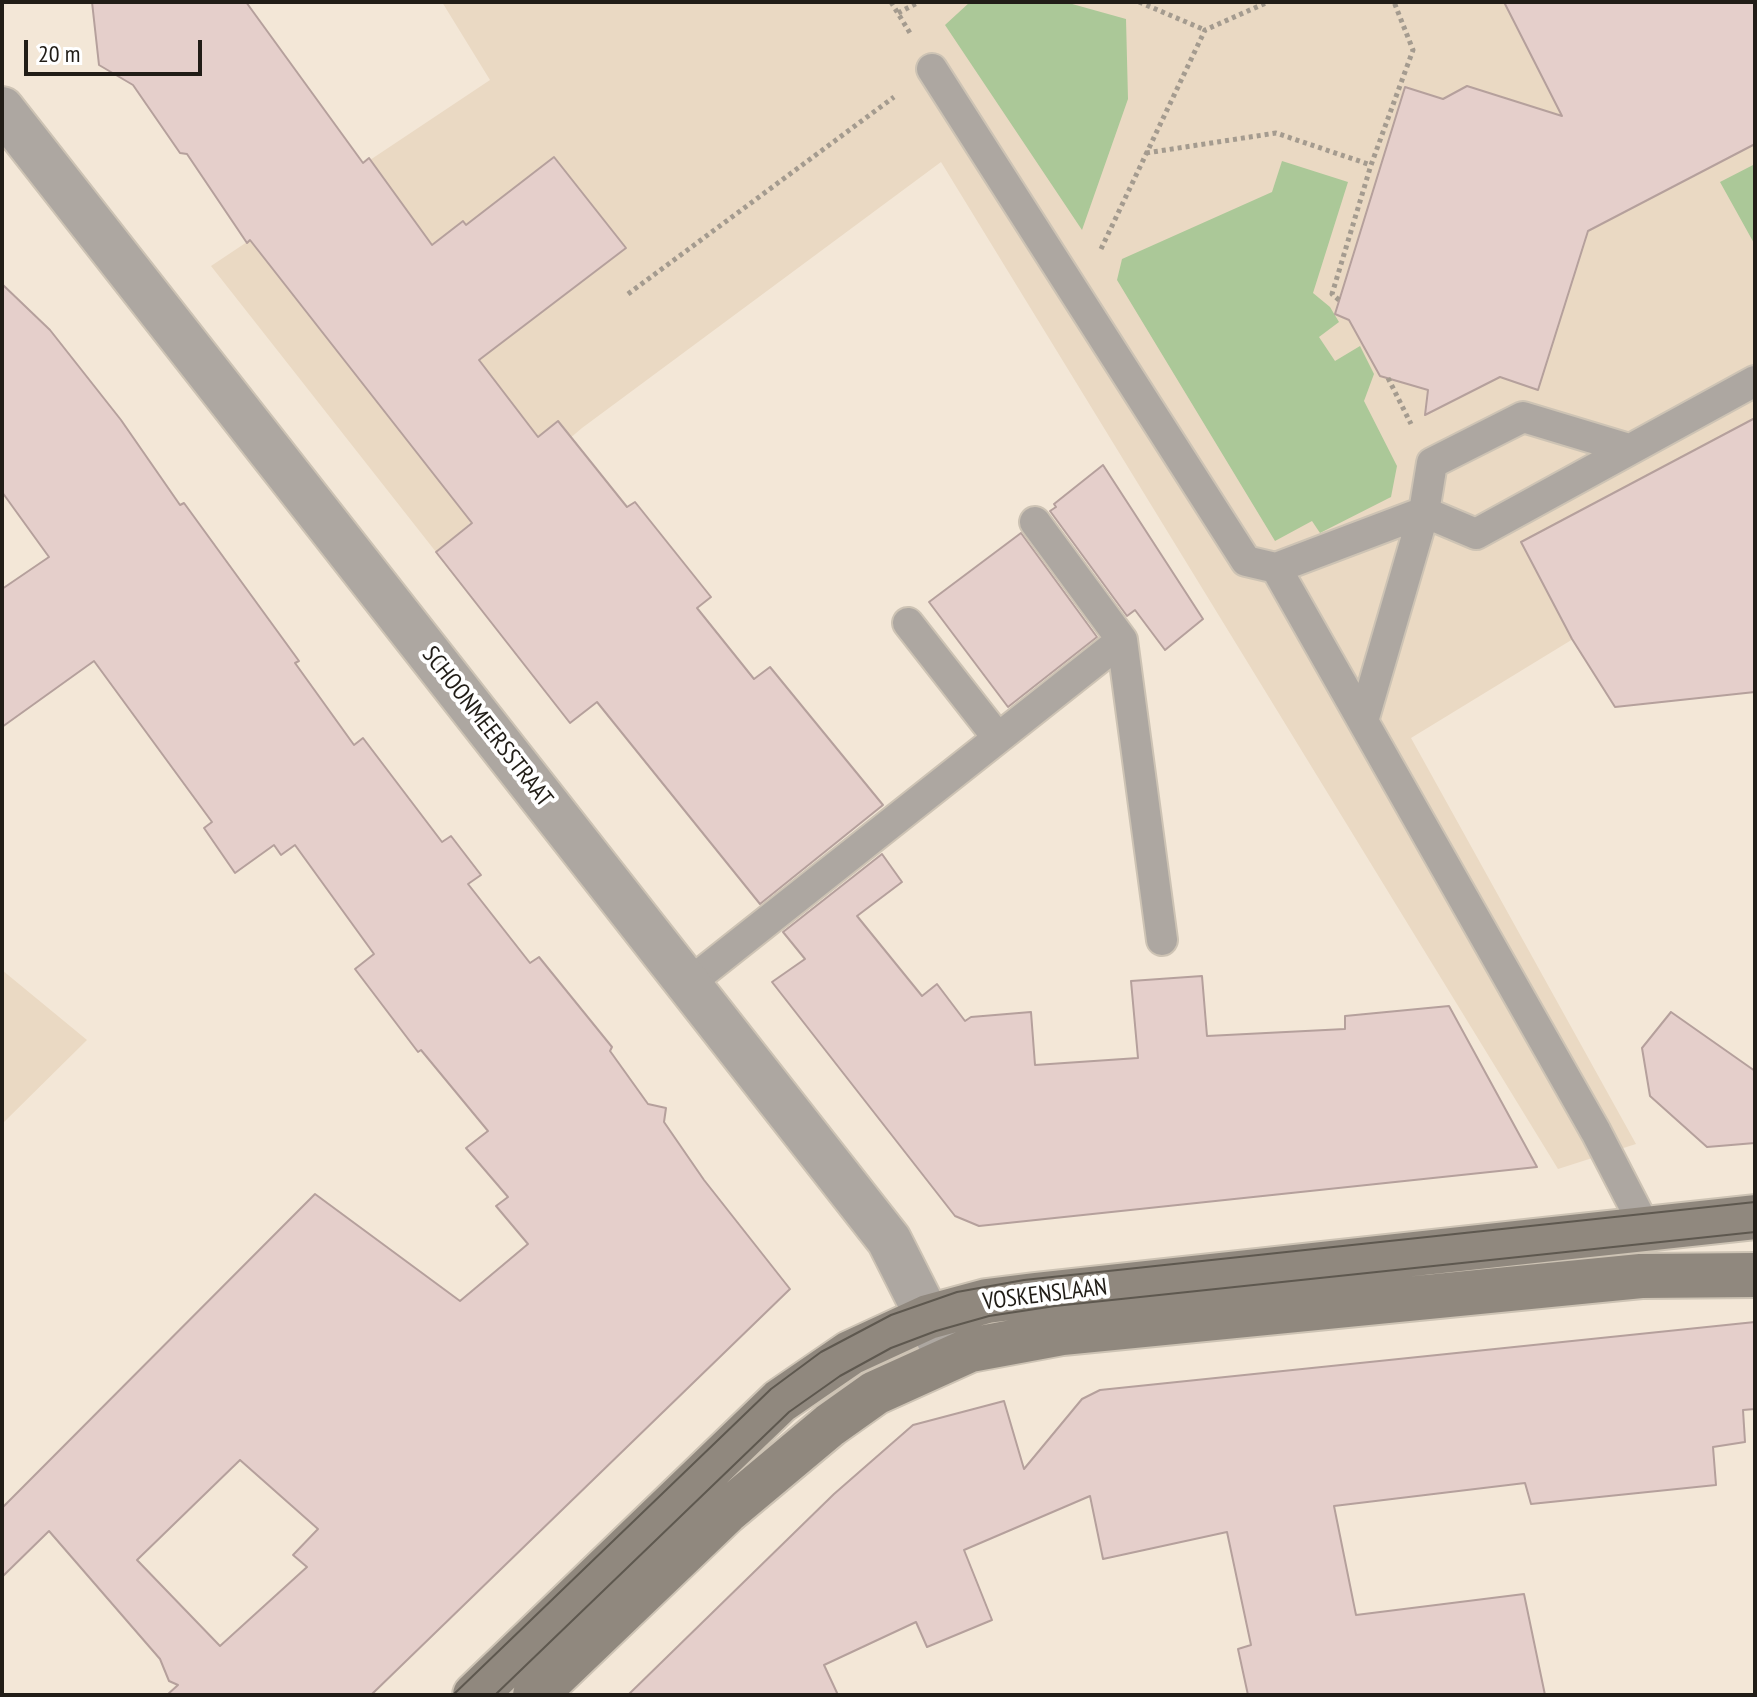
<!DOCTYPE html>
<html>
<head>
<meta charset="utf-8">
<style>
	body { margin:0 }
	#map { position:relative; width:1757px; height:1697px; overflow:hidden; background:#f3e7d7; font-family:"PT Sans Narrow",sans-serif }
	canvas { display:block }
	.frame { position:absolute; inset:0; border:4px solid #211d17; pointer-events:none }
	.scale { position:absolute; left:24px; top:40px; width:178px; height:36px; box-sizing:border-box; border:4px solid #211d17; border-top:0; padding-left:10px; font-size:24px; line-height:28px; white-space:nowrap; color:#211d17; -webkit-text-stroke:6px #fff; paint-order:stroke }
</style>
</head>
<body>
<div id="map">
<canvas width="1757" height="1697"></canvas>
<div class="frame"></div>
<div class="scale">20 m</div>
</div>
<script>
const ctx = document.querySelector('canvas').getContext('2d');
ctx.lineJoin = 'round';
function fill(path, color) { ctx.fillStyle = color; ctx.fill(path, 'evenodd'); }
const shape = rows => new Path2D(rows.map(r => 'M' + r).join(''));
function stroke(path, color, width, dash) { ctx.strokeStyle = color; ctx.lineWidth = width; ctx.lineCap = dash ? 'butt' : 'round'; ctx.setLineDash(dash || []); ctx.stroke(path); }
function label(font, color, halo, rows, align = 'center') {
  ctx.font = font + ' "PT Sans Narrow",sans-serif'; ctx.lineWidth = 8; ctx.setLineDash([]); ctx.textBaseline = 'middle'; ctx.strokeStyle = halo; ctx.fillStyle = color; for (const [text, x, y, turn = 0] of rows) {
    ctx.save(); ctx.translate(x, y); ctx.rotate((+turn || 0) * Math.PI / 180); ctx.textAlign = isNaN(turn) ? turn : align; if (halo) ctx.strokeText(text, 0, 0); ctx.fillText(text, 0, 0); ctx.restore();
  }
}
const built = shape([
	[442,2,1755,2,1755,541,1573,639,1411,738,1636,1144,1558,1169,941,162,582,428,436,552,211,266,490,80],
	[2,970,87,1040,2,1124]
]);
const green = shape([
	[970,2,1065,2,1126,19,1128,99,1082,230,945,25],
	[1282,161,1348,182,1313,293,1330,307,1339,322,1319,337,1335,361,1360,346,1374,374,1364,401,1397,466,1391,497,1320,533,1312,521,1275,541,1117,280,1122,259,1272,192],
	[1755,164,1755,245,1720,182]
]);
const building = shape([
	[92,2,246,2,363,163,369,158,432,245,463,221,466,225,554,157,626,248,479,360,538,437,558,421,627,507,635,502,711,597,697,608,754,679,770,667,883,805,760,904,597,702,570,723,436,552,472,523,250,240,247,243,187,154,180,153,133,85,99,65,92,2],
	[1504,2,1755,2,1755,144,1588,231,1538,390,1500,377,1425,415,1428,390,1380,376,1349,320,1335,314,1405,87,1443,99,1467,86,1562,116,1504,2],
	[2,284,50,330,121,420,180,505,184,503,299,661,295,663,354,745,363,738,442,842,451,836,481,875,468,884,530,963,539,957,612,1047,610,1051,648,1104,666,1108,664,1122,704,1180,790,1289,371,1695,167,1695,178,1685,169,1681,160,1659,49,1531,2,1577,2,1508,315,1194,460,1301,528,1244,496,1206,508,1197,466,1148,488,1131,421,1050,418,1052,355,969,374,954,295,845,281,855,274,845,235,873,204,828,212,822,94,661,2,727,2,589,49,557,2,492,2,284],
	[240,1460,318,1529,293,1555,307,1567,220,1646,137,1560,240,1460],
	[1755,418,1755,692,1615,707,1572,639,1521,542,1755,418],
	[1103,465,1203,619,1165,650,1135,610,1127,616,1050,511,1056,507,1054,504,1103,465],
	[1021,533,1097,637,1008,707,929,602,1021,533],
	[882,854,902,882,857,916,922,996,937,984,965,1021,971,1017,1031,1012,1035,1065,1138,1058,1131,981,1202,976,1207,1036,1345,1029,1345,1016,1449,1006,1537,1167,979,1226,955,1216,772,982,805,959,783,932,882,854],
	[1671,1012,1755,1071,1755,1143,1707,1147,1650,1096,1642,1048,1671,1012],
	[1755,1322,1755,1409,1743,1410,1745,1442,1713,1447,1716,1485,1531,1504,1525,1483,1334,1506,1356,1615,1524,1594,1545,1695,1248,1695,1238,1649,1251,1645,1227,1532,1103,1559,1090,1496,964,1550,992,1620,927,1647,916,1622,824,1665,838,1695,628,1695,834,1494,913,1425,1004,1401,1024,1469,1082,1399,1100,1390,1755,1322]
]);
const path = shape([
	[891,2,910,33],
	[1139,2,1205,30],
	[898,13,919,2],
	[1146,153,1276,133,1371,165,1413,50,1394,2],
	[1101,249,1205,30,1268,2],
	[628,294,894,97],
	[1339,300,1332,294,1371,165],
	[1388,378,1411,424]
]);
const lane = shape([
	[932,69,1246,561,1276,568,1596,1132,1646,1229],
	[1276,568,1424,512,1476,534,1755,381],
	[908,623,998,738],
	[1122,640,1162,940],
	[1363,721,1424,512,1432,463,1523,417,1629,449],
	[688,984,1122,640,1035,522]
]);
const street = shape([
	[2,109,889,1240,944,1349]
]);
const secondary = shape([
	[475,1695,780,1401,850,1353,928,1317,987,1301,1035,1295,1755,1217],
	[535,1695,726,1512,830,1425,875,1393,970,1350,1062,1333,1641,1276,1755,1275]
]);
const tram = shape([
	[453,1695,771,1389,821,1352,891,1315,957,1292,1024,1280,1755,1202],
	[495,1695,789,1412,840,1376,891,1348,936,1331,989,1316,1055,1306,1755,1232]
]);
const streetNames = [
	["SCHOONMEERSSTRAAT",487,727,52],
	["VOSKENSLAAN",1045,1295,-7]
];
fill(built, '#ead9c3');
fill(green, '#abc898');
fill(building, '#e5cfcb');
stroke(building, '#b5a09c', 2);
stroke(lane, '#cdc3b4', 34);
stroke(street, '#cdc3b4', 48);
stroke(secondary, '#cdc3b4', 48);
stroke(path, '#a49b8f', 5, [4, 4]);
stroke(lane, '#ada7a1', 30);
stroke(street, '#ada7a1', 44);
stroke(secondary, '#90887e', 44);
stroke(tram, '#5e584f', 2);
label('24px', '#211d17', '#fff', streetNames);
</script>
</body>
</html>
